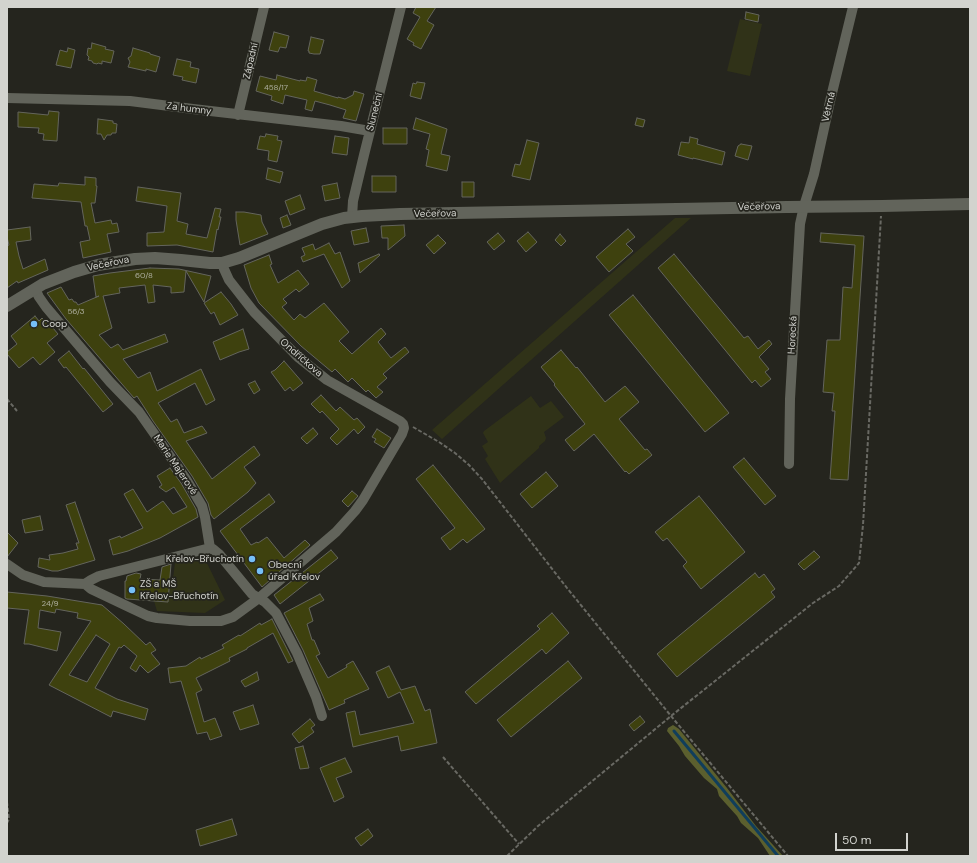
<!DOCTYPE html>
<html>
<head>
<meta charset="utf-8">
<style>
	body { margin:0 }
	#map { position:relative; width:977px; height:863px; overflow:hidden; background:#25251e; font-family:"DM Sans",sans-serif }
	canvas { display:block }
	.frame { position:absolute; inset:0; border:8px solid #d2d3ce; pointer-events:none }
	.scale { position:absolute; left:835px; top:833px; width:73px; height:18px; box-sizing:border-box; border:2px solid #d2d3ce; border-top:0; padding-left:5px; font-size:12px; line-height:14px; white-space:nowrap; color:#d2d3ce; -webkit-text-stroke:3px #25251e; paint-order:stroke }
</style>
</head>
<body>
<div id="map">
<canvas width="977" height="863"></canvas>
<div class="frame"></div>
<div class="scale">50 m</div>
</div>
<script>
const ctx = document.querySelector('canvas').getContext('2d');
ctx.lineJoin = 'round';
function fill(path, color) { ctx.fillStyle = color; ctx.fill(path, 'evenodd'); }
const shape = rows => new Path2D(rows.map(r => 'M' + r).join(''));
function stroke(path, color, width, dash) { ctx.strokeStyle = color; ctx.lineWidth = width; ctx.lineCap = dash ? 'butt' : 'round'; ctx.setLineDash(dash || []); ctx.stroke(path); }
function label(font, color, halo, rows, align = 'center') {
  ctx.font = font + ' "DM Sans",sans-serif'; ctx.lineWidth = 3.5; ctx.setLineDash([]); ctx.textBaseline = 'middle'; ctx.strokeStyle = halo; ctx.fillStyle = color; for (const [text, x, y, turn = 0] of rows) {
    ctx.save(); ctx.translate(x, y); ctx.rotate((+turn || 0) * Math.PI / 180); ctx.textAlign = isNaN(turn) ? turn : align; if (halo) ctx.strokeText(text, 0, 0); ctx.fillText(text, 0, 0); ctx.restore();
  }
}
const green = shape([
	[740,19,762,24,750,76,727,71],
	[675,218,691,218,442,439,432,430],
	[531,396,540,408,551,401,564,417,544,432,546,438,545,441,539,446,539,448,500,483,485,459,488,456,482,446,488,442,483,433,484,431],
	[204,557,225,600,205,613,157,611,154,601,168,602,170,579,173,579,175,563]
]);
const forest = shape([
	[673,725,679,729,727,788,756,826,783,856,770,856,758,838,741,823,737,816,727,805,719,796,717,789,704,778,685,756,679,746,667,731,668,728]
]);
const stream = shape([
	[674,731,778,856]
]);
const building = shape([
	[416,7,436,7,427,21,434,25,421,49,413,45,414,43,407,39,420,17,413,13,416,7],
	[746,12,759,15,758,22,745,19,746,12],
	[274,32,289,36,286,48,280,47,278,52,269,50,274,32],
	[311,37,324,40,320,54,314,54,309,53,309,51,308,51,311,37],
	[92,43,106,47,105,49,114,51,111,63,102,61,102,64,98,63,97,64,93,63,92,61,88,60,89,57,87,55,88,48,91,49,92,43],
	[68,48,75,50,71,68,56,65,60,50,67,52,68,48],
	[133,48,150,53,150,54,160,57,156,72,146,69,146,71,128,67,130,62,128,58,131,56,133,48],
	[177,59,191,62,190,67,199,69,196,83,182,80,183,77,173,75,177,59],
	[277,75,300,81,300,80,306,81,307,77,317,80,314,91,338,98,338,97,345,99,353,95,354,91,364,94,356,121,343,118,346,110,330,105,315,101,312,111,305,109,307,100,285,95,283,104,271,100,272,96,256,91,260,76,276,80,277,75],
	[417,82,425,83,421,99,410,96,413,83,416,84,417,82],
	[49,111,59,112,57,141,43,140,44,134,38,133,39,128,18,127,18,112,48,115,49,111],
	[416,118,447,129,441,154,450,156,447,171,426,166,429,150,426,149,430,134,413,129,416,118],
	[637,118,645,120,643,127,635,125,637,118],
	[98,119,113,121,113,123,117,124,116,133,112,133,111,135,107,135,104,140,101,134,97,134,98,119],
	[383,128,407,128,407,144,383,144,383,128],
	[266,134,278,136,277,140,282,141,277,162,268,160,269,151,257,149,260,136,265,137,266,134],
	[335,136,349,138,347,155,332,153,335,136],
	[690,137,698,139,697,144,725,152,722,165,693,158,693,159,678,155,681,142,689,143,690,137],
	[527,140,539,143,530,180,512,176,515,164,520,165,527,140],
	[741,144,752,146,748,160,735,156,738,146,741,144],
	[268,168,283,172,280,183,266,179,268,168],
	[372,176,396,176,396,192,372,192,372,176],
	[85,177,96,178,96,186,97,186,95,203,91,203,95,223,111,220,112,224,117,223,119,232,107,234,111,252,83,258,80,242,90,240,87,226,85,226,81,202,32,198,34,184,58,186,59,183,85,185,85,177],
	[462,182,474,182,474,197,462,197,462,182],
	[337,183,340,198,325,201,322,186,337,183],
	[138,187,181,193,177,221,188,224,186,234,207,238,215,208,221,209,219,217,221,217,218,230,217,229,213,252,177,245,147,246,147,233,164,232,167,206,136,201,138,187],
	[300,195,305,209,290,215,285,201,300,195],
	[236,212,244,212,261,215,262,222,268,234,240,245,236,220,236,212],
	[287,215,291,225,283,228,280,218,287,215],
	[404,225,405,236,388,250,388,238,382,238,381,226,404,225],
	[30,227,31,240,16,242,19,256,23,269,45,259,48,270,18,283,17,281,7,288,7,246,9,245,7,237,7,230,30,227],
	[366,228,369,242,354,245,351,231,366,228],
	[628,229,635,237,626,244,633,251,609,272,596,257,628,229],
	[528,232,537,242,526,252,517,241,528,232],
	[498,233,505,241,494,250,487,242,498,233],
	[821,233,864,236,848,480,830,479,835,411,832,411,834,393,823,392,827,340,840,340,843,287,852,288,855,245,820,242,821,233],
	[560,234,566,241,561,246,555,240,560,234],
	[438,235,446,243,434,254,426,245,438,235],
	[329,243,335,254,340,252,350,281,342,288,324,254,303,262,301,257,305,255,302,248,313,244,315,250,329,243],
	[379,254,380,255,360,273,358,263,379,254],
	[674,254,744,338,748,336,758,349,769,340,772,344,759,357,769,369,765,372,771,379,761,387,755,380,752,383,658,268,674,254],
	[269,255,272,264,270,265,278,283,298,270,309,284,299,292,296,289,283,299,287,303,282,307,294,320,300,314,305,318,324,303,349,332,339,341,352,354,381,328,386,334,378,342,391,358,405,347,409,352,383,374,387,378,377,387,383,392,376,398,368,390,366,392,352,378,348,382,335,369,332,372,301,346,259,303,251,288,244,265,269,255],
	[150,268,179,269,211,276,204,302,186,271,184,292,171,293,171,287,153,285,155,302,148,303,145,285,119,288,120,293,103,296,112,328,99,335,111,348,118,344,123,350,165,334,168,342,123,359,138,378,150,372,157,391,201,369,215,400,206,405,195,383,158,403,171,422,177,419,184,433,202,426,207,433,186,441,212,479,254,446,260,455,244,467,256,483,248,492,214,519,211,515,208,503,192,476,153,421,137,396,134,398,66,319,47,293,61,287,69,300,72,299,74,302,76,302,78,305,99,296,96,297,93,276,110,273,150,268],
	[221,292,231,304,238,315,220,325,214,312,211,314,204,303,221,292],
	[633,295,729,413,705,432,609,315,633,295],
	[35,316,39,321,42,318,47,323,48,322,58,334,47,343,55,352,40,365,33,357,19,368,7,354,7,352,17,344,11,336,35,316],
	[243,329,249,349,239,352,220,360,213,342,243,329],
	[561,350,576,368,577,367,605,402,625,386,639,402,619,419,645,450,647,449,652,455,629,474,626,471,625,472,594,434,574,451,565,440,585,424,554,385,555,384,541,367,561,350],
	[69,351,83,369,84,368,113,404,103,412,66,367,64,368,58,360,69,351],
	[284,361,303,383,293,391,290,387,285,391,271,372,275,370,284,361],
	[255,381,260,390,254,394,248,384,255,381],
	[321,395,336,411,340,407,354,420,357,418,365,427,358,434,354,429,337,445,330,438,339,429,322,411,320,413,311,404,321,395],
	[313,428,318,434,307,444,301,438,313,428],
	[377,429,391,438,384,448,374,442,376,439,372,437,377,429],
	[744,458,776,496,765,505,733,467,744,458],
	[433,465,485,529,467,543,463,539,450,550,441,538,455,528,416,479,433,465],
	[170,468,181,483,196,509,198,517,160,538,128,551,113,555,109,540,120,536,121,538,143,528,124,494,133,489,147,512,163,501,173,514,187,507,174,487,166,492,159,487,162,485,157,476,170,468],
	[546,472,558,486,532,508,520,494,546,472],
	[352,491,358,496,348,507,342,501,352,491],
	[269,494,275,502,240,529,251,545,257,542,258,543,267,537,284,558,305,540,310,545,262,587,220,531,269,494],
	[699,496,745,552,701,589,683,566,687,562,667,538,663,541,655,532,699,496],
	[75,502,95,560,58,571,52,571,38,567,39,558,50,560,49,555,63,553,78,549,76,543,79,543,66,505,75,502],
	[40,516,43,530,25,533,22,520,40,516],
	[7,532,18,543,7,557,7,532],
	[331,550,338,558,280,604,274,595,331,550],
	[814,551,820,557,804,570,798,564,814,551],
	[171,564,168,602,127,599,125,598,125,581,126,581,127,576,136,573,141,574,140,579,160,580,162,567,171,564],
	[755,573,759,578,764,574,775,589,771,592,775,597,677,677,657,654,755,573],
	[7,592,47,596,102,605,124,624,146,645,150,642,156,650,151,653,160,664,148,673,140,665,136,672,130,668,137,656,124,645,121,648,119,647,95,688,117,699,148,709,145,720,113,711,111,717,49,685,91,621,77,618,78,613,56,609,55,613,40,610,38,628,61,632,57,651,29,644,24,644,29,610,7,608,7,592],
	[96,635,110,644,87,682,69,675,96,635],
	[320,594,324,600,309,608,313,621,307,624,312,640,314,640,320,654,316,656,328,678,347,667,346,665,353,661,369,689,344,700,345,703,329,710,303,650,284,613,320,594],
	[552,613,569,633,546,654,542,649,476,704,465,692,540,629,537,626,552,613],
	[272,619,293,661,288,663,273,633,247,648,247,649,229,658,230,661,196,678,202,690,196,693,204,722,215,718,222,736,210,740,207,732,197,734,181,681,170,683,168,668,186,666,200,657,201,659,224,648,222,645,239,635,240,636,260,623,261,625,272,619],
	[568,661,582,678,511,737,497,720,568,661],
	[389,666,401,690,415,686,425,711,430,709,437,743,401,751,398,736,353,747,346,713,355,711,360,735,414,723,400,692,388,698,376,672,389,666],
	[257,672,259,680,245,687,241,681,257,672],
	[253,705,259,724,240,730,233,712,253,705],
	[640,716,645,722,634,731,629,725,640,716],
	[310,719,315,725,311,728,314,732,299,743,292,734,310,719],
	[303,746,309,768,300,769,295,748,303,746],
	[345,758,352,772,336,778,344,797,334,802,320,768,345,758],
	[232,819,237,835,200,846,196,830,232,819],
	[368,829,373,836,361,846,355,838,368,829]
]);
const path = shape([
	[7,399,17,411],
	[413,427,439,442,455,453,469,465,482,479,567,588,671,716,788,856],
	[443,757,519,844],
	[7,802,9,819,7,823],
	[507,856,538,826,671,716,813,603,839,586,859,563,863,525,881,216]
]);
const street = shape([
	[7,98,130,101,193,109,341,126,370,131],
	[238,115,264,7],
	[352,217,353,201,364,155,401,7],
	[35,289,39,297,46,307,110,382,139,412,186,479,202,506,205,517,210,548],
	[789,464,790,399,800,224,804,206,814,174,831,97,853,7],
	[7,564,23,575,44,582,85,584,91,589,131,608,148,616,157,618,190,621,221,621,233,617,259,598,336,532,355,511,363,500,402,434,404,428,403,424,400,421,327,380,298,357,254,312,229,280,224,269,222,263],
	[85,584,91,580,99,576,206,549,213,549,219,554,252,594,265,602,276,613,297,653,316,697,322,716]
]);
const secondary = shape([
	[7,306,43,284,74,272,98,265,135,259,155,258,181,260,210,263,222,263,239,258,322,224,344,218,362,216,400,214,787,207,882,206,970,204]
]);
const markers = [
	[34,324,4,"#76c0f7"],
	[252,559,4,"#76c0f7"],
	[260,571,4,"#76c0f7"],
	[132,590,4,"#76c0f7"]
];
const numberNames = [
	["458/17",276,88],
	["60/8",144,276],
	["56/3",76,312],
	["24/9",50,604]
];
const streetNames = [
	["Západní",251,61,-77],
	["Větrná",829,107,-77],
	["Za humny",189,109,7],
	["Sluneční",375,112,-76],
	["Večeřova",759,207,-1],
	["Večeřova",435,214,-1],
	["Večeřova",108,264,-12],
	["Horecká",793,335,-87],
	["Ondříčkova",301,358,41],
	["Marie Majerové",175,465,56]
];
const poiNames = [
	["Coop",42,324],
	["Křelov-Břuchotín",244,559,"right"],
	["Obecní",268,565],
	["úřad Křelov",268,577],
	["ZŠ a MŠ",140,584],
	["Křelov-Břuchotín",140,596]
];
fill(green, '#303218');
fill(forest, '#5b5f2e');
stroke(stream, '#103e5b', 3);
fill(building, '#3e410e');
stroke(building, '#64655d', 1);
stroke(path, '#696963', 2, [4, 2]);
stroke(street, '#62645b', 10);
stroke(secondary, '#62645b', 12);
for (const [x, y, r, color] of markers) { const dot = new Path2D(); dot.arc(x, y, r, 0, 2 * Math.PI); ctx.fillStyle = color; ctx.fill(dot); stroke(dot, '#25251e', 1.5); }
label('8px', '#adae9e', null, numberNames);
label('10px', '#d2d3ce', '#25251e', streetNames);
label('10px', '#d2d3ce', '#25251e', poiNames, 'left');
</script>
</body>
</html>
